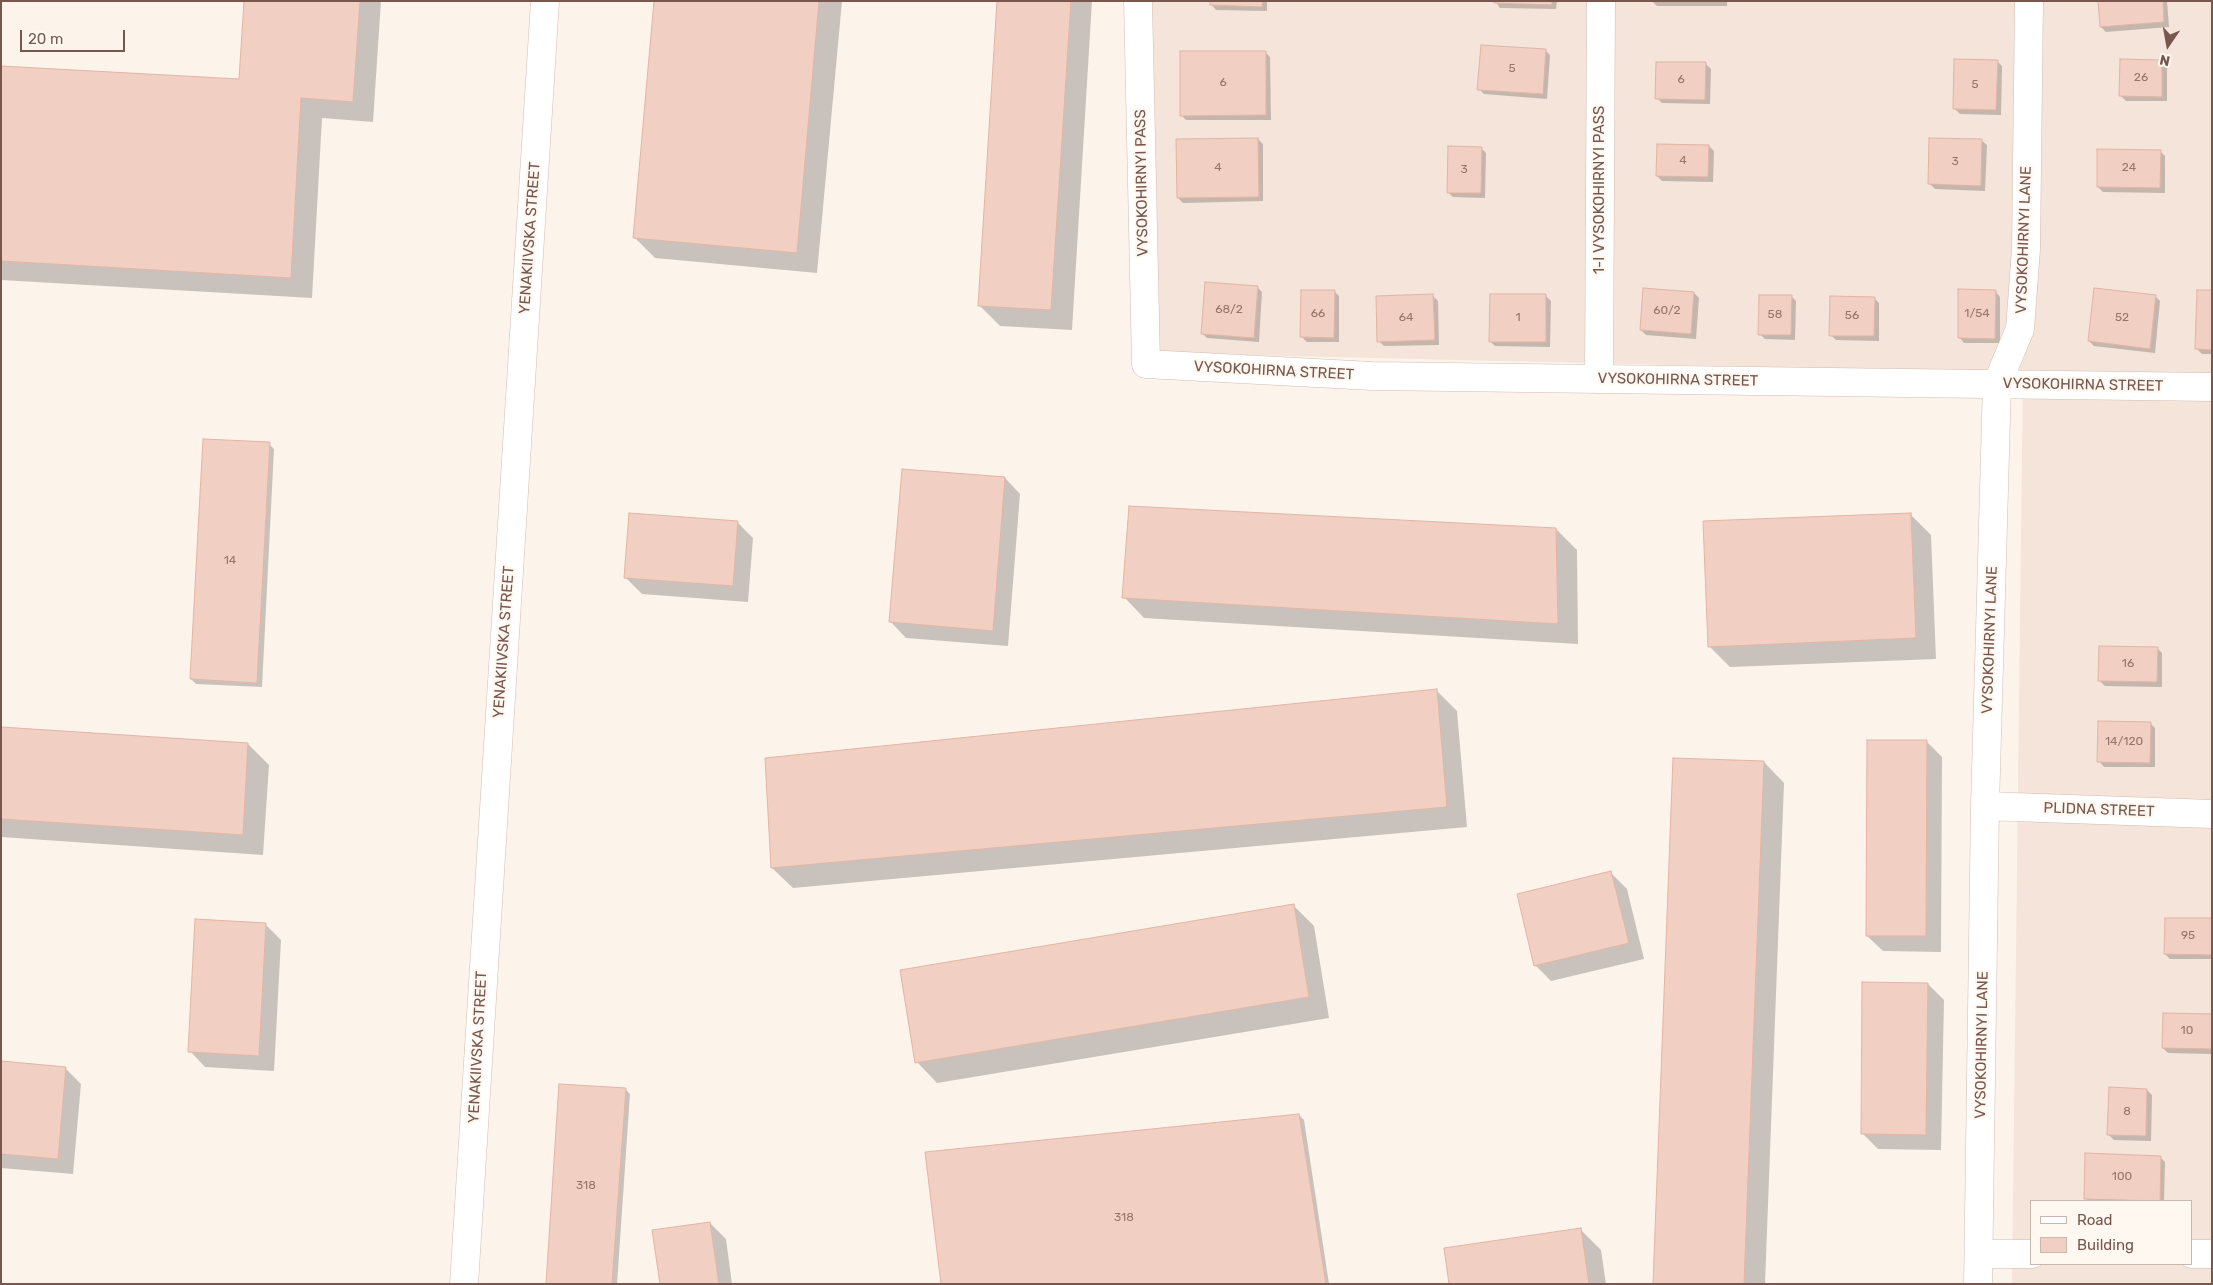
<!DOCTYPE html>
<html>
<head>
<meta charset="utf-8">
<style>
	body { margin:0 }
	#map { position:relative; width:2213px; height:1285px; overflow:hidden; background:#fcf3eb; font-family:Rubik,sans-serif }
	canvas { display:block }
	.frame { position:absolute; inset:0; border:2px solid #77574e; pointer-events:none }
	.legend { position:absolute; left:2030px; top:1200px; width:162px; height:65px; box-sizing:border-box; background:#fff8f1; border:1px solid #c9b8b0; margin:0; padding:6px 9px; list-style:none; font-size:15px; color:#77574e }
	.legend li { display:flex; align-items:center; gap:10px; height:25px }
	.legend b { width:25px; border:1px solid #c9b8b0 }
	.north { position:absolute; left:2143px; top:20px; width:50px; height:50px; -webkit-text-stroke:4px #fff8f1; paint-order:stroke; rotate:192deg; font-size:14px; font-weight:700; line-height:20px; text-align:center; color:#77574e }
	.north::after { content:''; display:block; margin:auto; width:18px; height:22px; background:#77574e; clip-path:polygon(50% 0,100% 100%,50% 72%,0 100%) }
	.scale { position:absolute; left:20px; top:30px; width:105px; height:22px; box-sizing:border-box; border:2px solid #77574e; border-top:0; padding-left:6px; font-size:15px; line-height:18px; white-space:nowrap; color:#77574e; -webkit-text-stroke:4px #fff8f1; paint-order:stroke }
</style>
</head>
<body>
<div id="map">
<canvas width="2213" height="1285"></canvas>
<div class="frame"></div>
<ul class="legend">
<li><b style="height:6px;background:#fff"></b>Road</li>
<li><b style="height:14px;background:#f1cfc3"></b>Building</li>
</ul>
<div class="north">N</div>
<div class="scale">20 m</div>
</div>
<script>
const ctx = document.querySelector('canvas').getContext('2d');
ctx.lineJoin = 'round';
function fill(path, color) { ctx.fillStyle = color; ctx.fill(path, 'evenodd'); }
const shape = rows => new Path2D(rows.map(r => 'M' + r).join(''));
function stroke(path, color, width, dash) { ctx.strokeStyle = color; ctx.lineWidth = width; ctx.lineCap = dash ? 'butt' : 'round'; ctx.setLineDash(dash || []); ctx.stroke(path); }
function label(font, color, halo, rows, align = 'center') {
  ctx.font = font + ' Rubik,sans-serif'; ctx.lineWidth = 4.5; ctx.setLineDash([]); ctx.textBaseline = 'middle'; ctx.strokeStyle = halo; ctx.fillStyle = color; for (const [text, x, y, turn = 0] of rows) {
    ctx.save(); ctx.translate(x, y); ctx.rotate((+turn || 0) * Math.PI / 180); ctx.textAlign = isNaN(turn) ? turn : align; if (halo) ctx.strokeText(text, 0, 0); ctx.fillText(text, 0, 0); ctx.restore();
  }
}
const residential = shape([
	[1151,1,2212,1,2212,1284,2012,1284,2023,373,1158,353],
	[2032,1201,2192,1201,2192,1264,2032,1264]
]);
const shadow = shape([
	[246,1,381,1,373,122,322,118,312,298,1,280,1,67,240,80],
	[656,1,842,1,817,273,655,258,634,237],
	[999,1,1092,1,1072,330,1000,326,979,305],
	[1211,1,1267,1,1267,11,1216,10,1211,4],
	[1495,1,1557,1,1556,9,1500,8],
	[1652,1,1727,1,1727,6,1657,6],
	[2099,1,2167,1,2169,27,2106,32,2101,27],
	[1545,50,1550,55,1547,99,1484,94,1479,89],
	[1265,52,1270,57,1271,120,1186,120,1181,115],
	[1997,61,2002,66,2001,115,1960,114,1955,109],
	[2162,61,2167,66,2167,101,2126,101,2121,96],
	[1706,64,1711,69,1710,104,1662,103,1657,98],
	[1258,139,1263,144,1263,201,1183,203,1178,198],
	[1981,140,1987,145,1985,191,1935,189,1930,184],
	[1709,146,1714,151,1713,182,1662,181,1657,176],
	[1481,148,1486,153,1485,198,1453,197,1448,192],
	[2160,151,2165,156,2165,193,2103,192,2098,187],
	[1257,287,1262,292,1259,342,1207,338,1202,333],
	[1334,291,1339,296,1339,342,1307,342,1302,337],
	[1995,291,2000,297,2000,343,1964,343,1959,337],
	[2212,291,2212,354,2202,354,2197,349],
	[1694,293,1699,298,1696,339,1646,335,1641,330],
	[1433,296,1438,301,1439,345,1384,346,1379,341],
	[1546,296,1551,301,1550,347,1495,346,1490,341],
	[1791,296,1796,301,1795,340,1765,339,1760,334],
	[2155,296,2160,301,2155,353,2094,346,2089,341],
	[1874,298,1879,303,1879,341,1836,340,1831,335],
	[269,444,274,449,262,687,196,684,191,679],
	[1005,478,1020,494,1008,646,906,638,891,622],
	[1910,514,1931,535,1936,659,1730,667,1709,646],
	[737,522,753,538,748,602,642,594,626,578],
	[1556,529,1577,550,1578,644,1144,618,1124,597],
	[2157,648,2162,653,2162,687,2105,686,2100,681],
	[1436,690,1457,711,1467,827,793,888,772,868],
	[2150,723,2155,728,2155,767,2104,767,2099,761],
	[1,728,248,744,269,765,263,855,1,837],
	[1926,741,1942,757,1941,952,1883,951,1867,936],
	[1764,762,1784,783,1765,1284,1654,1284],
	[1611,873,1627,889,1644,959,1551,981,1535,965],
	[1293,905,1314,926,1329,1018,937,1083,917,1062],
	[2212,920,2212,959,2170,959,2165,954],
	[265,924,281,940,274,1071,205,1067,190,1051],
	[1928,984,1944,1000,1941,1150,1878,1149,1862,1133],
	[2212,1015,2212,1054,2168,1053,2163,1048],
	[1,1062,65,1068,81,1084,73,1174,1,1168],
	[625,1089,630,1094,617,1284,547,1284],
	[2147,1090,2152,1095,2151,1141,2114,1140,2109,1135],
	[1299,1115,1304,1120,1329,1284,943,1284],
	[2160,1157,2165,1162,2164,1201,2089,1201,2085,1198],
	[710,1223,726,1239,732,1284,661,1284],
	[1580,1229,1601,1250,1606,1284,1450,1284]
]);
const building = shape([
	[244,1,360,1,353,102,301,98,291,278,1,261,1,66,239,79,244,1],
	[654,1,819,1,797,253,633,238,654,1],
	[997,1,1071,1,1051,310,978,306,997,1],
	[1210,1,1263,1,1262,7,1210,5,1210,1],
	[1494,1,1552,1,1552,5,1494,3,1494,1],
	[2098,1,2163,1,2164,22,2100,27,2098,1],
	[1481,45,1546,49,1543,94,1477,90,1481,45],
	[1180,51,1266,51,1266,115,1180,116,1180,51],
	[1954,59,1998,60,1996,110,1953,109,1954,59],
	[2120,59,2162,60,2162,97,2119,96,2120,59],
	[1656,62,1706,62,1705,100,1655,99,1656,62],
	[1258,138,1259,197,1177,198,1176,139,1258,138],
	[1929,138,1982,139,1981,186,1928,184,1929,138],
	[1657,144,1709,145,1708,177,1656,176,1657,144],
	[1448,146,1482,147,1481,193,1447,193,1448,146],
	[2097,149,2161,150,2160,188,2097,187,2097,149],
	[1205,282,1258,286,1254,338,1201,334,1205,282],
	[1643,288,1694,292,1691,334,1640,330,1643,288],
	[2094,288,2156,295,2150,349,2088,341,2094,288],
	[1958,289,1996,290,1995,339,1958,338,1958,289],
	[1301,290,1335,290,1334,338,1300,337,1301,290],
	[2197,290,2212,290,2212,350,2195,349,2197,290],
	[1433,294,1435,340,1377,342,1376,296,1433,294],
	[1490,294,1546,294,1546,342,1489,342,1490,294],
	[1759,295,1792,295,1791,335,1758,335,1759,295],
	[1830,296,1875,297,1874,336,1829,336,1830,296],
	[203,439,270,442,257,683,190,679,203,439],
	[902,469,1005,477,993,631,889,622,902,469],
	[1129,506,1556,528,1558,624,1122,598,1129,506],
	[629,513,738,521,733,586,624,578,629,513],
	[1911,513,1916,638,1708,647,1703,521,1911,513],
	[2099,646,2158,647,2157,682,2098,681,2099,646],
	[1437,689,1447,807,771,868,765,758,1437,689],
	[2098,721,2151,722,2150,763,2097,762,2098,721],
	[1,727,248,743,243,835,1,819,1,727],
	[1867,740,1927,740,1926,936,1866,936,1867,740],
	[1673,758,1764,761,1744,1284,1653,1284,1673,758],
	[1611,871,1629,943,1534,966,1517,894,1611,871],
	[1294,904,1309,997,915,1063,900,970,1294,904],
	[2165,918,2212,918,2212,955,2164,954,2165,918],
	[195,919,266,923,259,1056,188,1052,195,919],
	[1862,982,1928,983,1926,1135,1861,1134,1862,982],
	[2163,1013,2212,1014,2212,1049,2162,1048,2163,1013],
	[1,1061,66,1067,58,1159,1,1154,1,1061],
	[559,1084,626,1088,612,1284,546,1284,559,1084],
	[2109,1087,2147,1089,2146,1136,2107,1135,2109,1087],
	[1299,1114,1326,1284,941,1284,925,1152,1299,1114],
	[2085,1153,2161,1156,2160,1201,2084,1199,2085,1153],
	[710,1222,719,1284,660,1284,652,1230,710,1222],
	[1581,1228,1589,1284,1449,1284,1444,1248,1581,1228]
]);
const street = shape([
	[1138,1,1146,364,1372,376,2212,387],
	[1599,379,1601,1],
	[1985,806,2212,814],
	[1979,1254,2032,1254],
	[2192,1254,2212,1254],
	[1978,1284,1985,806,1997,384,2020,329,2026,249,2029,1]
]);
const secondary = shape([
	[464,1284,545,1]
]);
const numberNames = [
	["5",1512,69],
	["26",2141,78],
	["6",1681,80],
	["6",1223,83],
	["5",1975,85],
	["4",1683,161],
	["3",1955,162],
	["4",1218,168],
	["24",2129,168],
	["3",1464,170],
	["68/2",1229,310],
	["60/2",1667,311],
	["66",1318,314],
	["1/54",1977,314],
	["58",1775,315],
	["56",1852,316],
	["64",1406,318],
	["1",1518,318],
	["52",2122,318],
	["14",230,561],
	["16",2128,664],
	["14/120",2124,742],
	["95",2188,936],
	["10",2187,1031],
	["8",2127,1112],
	["100",2122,1177],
	["318",586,1186],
	["318",1124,1218]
];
const streetNames = [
	["VYSOKOHIRNYI PASS",1142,183,-91],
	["1-I VYSOKOHIRNYI PASS",1600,190,-90],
	["YENAKIIVSKA STREET",530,238,-86],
	["VYSOKOHIRNYI LANE",2024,240,-88],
	["VYSOKOHIRNA STREET",1274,371,3],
	["VYSOKOHIRNA STREET",1678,380,1],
	["VYSOKOHIRNA STREET",2083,385,1],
	["VYSOKOHIRNYI LANE",1990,640,-88],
	["YENAKIIVSKA STREET",504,642,-86],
	["PLIDNA STREET",2099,810,2],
	["VYSOKOHIRNYI LANE",1982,1045,-89],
	["YENAKIIVSKA STREET",478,1047,-87]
];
fill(residential, '#f4e4d9');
fill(shadow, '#0003');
fill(building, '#f1cfc3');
stroke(building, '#e3b4a3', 1);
stroke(street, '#d1bcb2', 29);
stroke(secondary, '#d4bbb0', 29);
stroke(street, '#fff', 28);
stroke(secondary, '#fff', 28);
label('12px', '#96756b', null, numberNames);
label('15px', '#77574e', '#fff8f1', streetNames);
</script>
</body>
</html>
